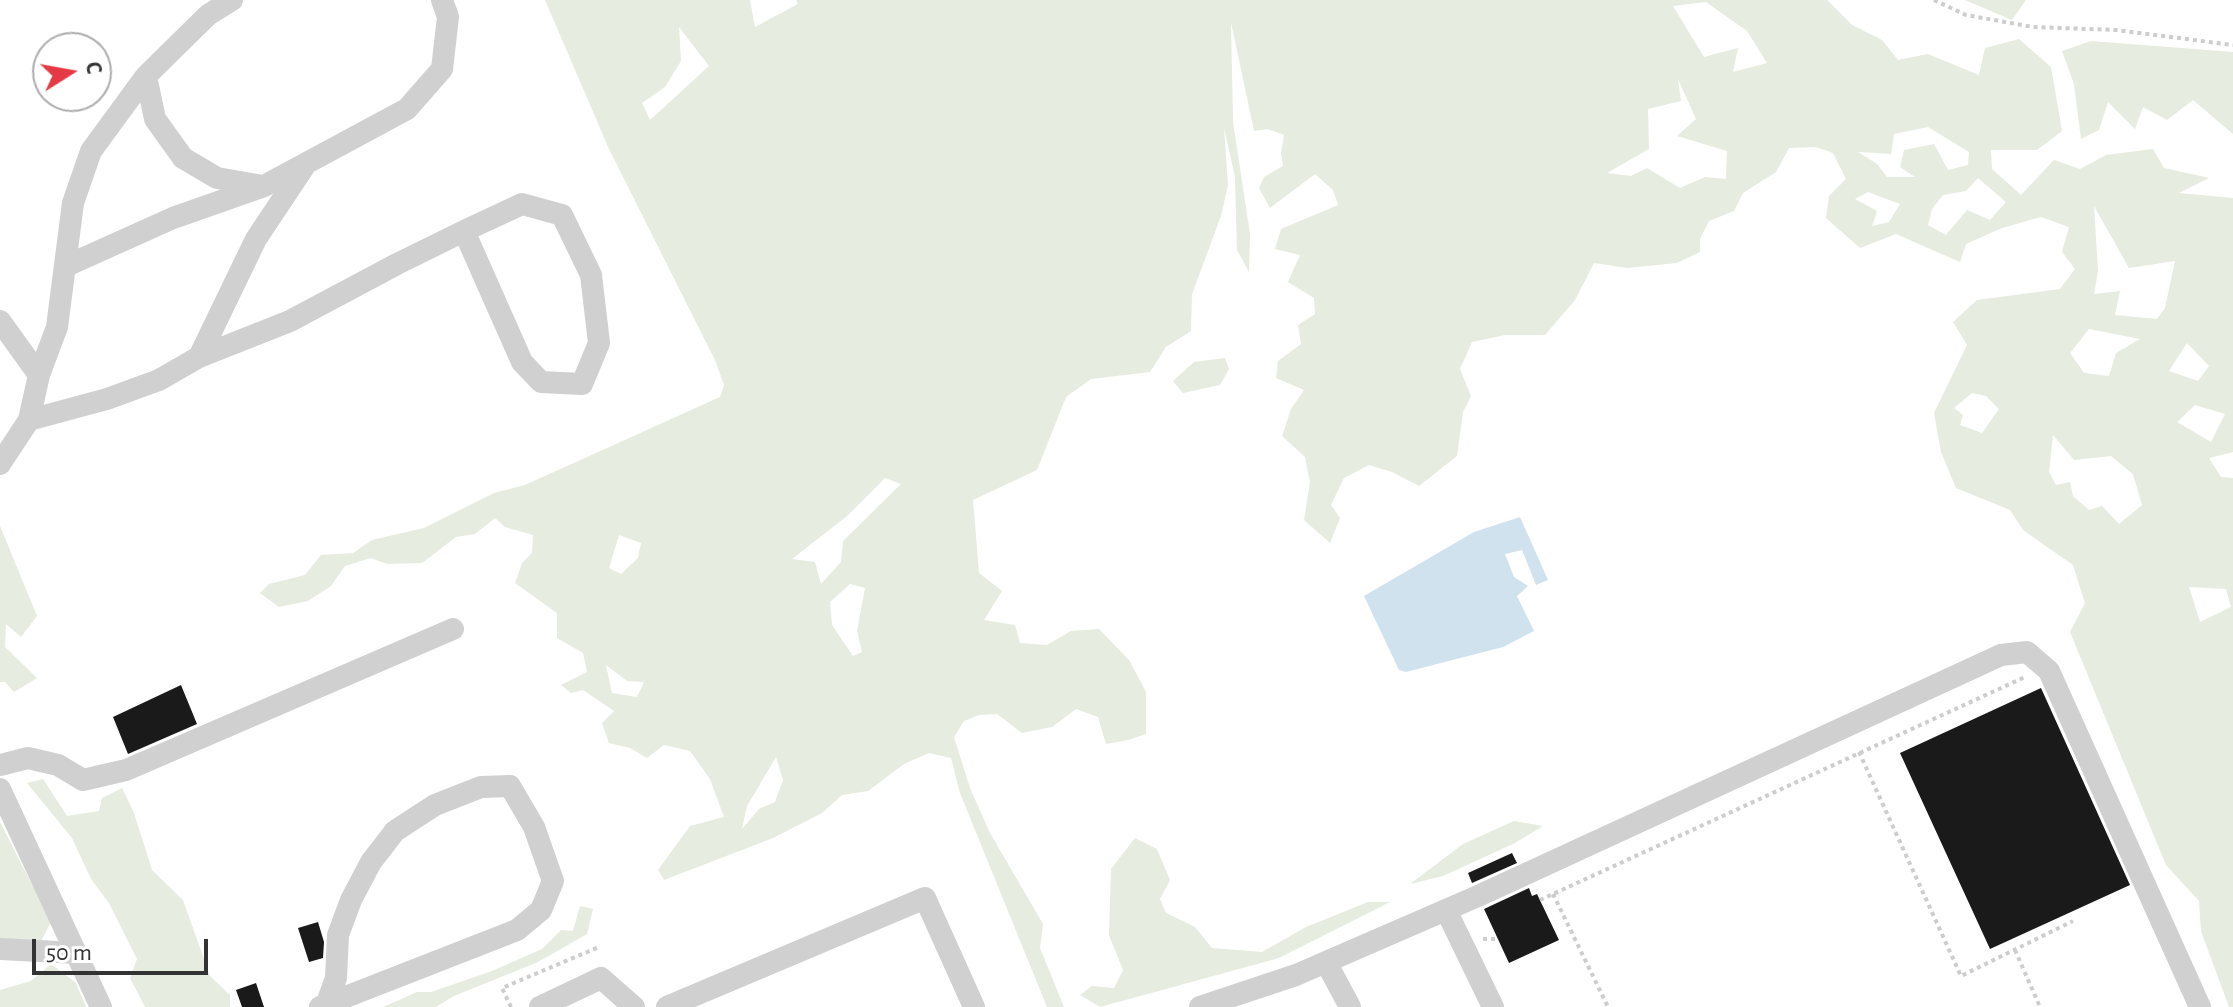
<!DOCTYPE html>
<html>
<head>
<meta charset="utf-8">
<style>
	body { margin:0 }
	#map { position:relative; width:2233px; height:1007px; overflow:hidden; background:#fff; font-family:"Alegreya Sans",sans-serif }
	canvas { display:block }
	.north { position:absolute; left:32px; top:32px; width:80px; height:80px; box-sizing:border-box; background:#fff; border:2px solid #adadad; border-radius:50%; rotate:79deg; font-size:22px; font-weight:700; line-height:32px; text-align:center; color:#333 }
	.north::after { content:''; display:block; margin:auto; width:28px; height:36px; background:#e63946; clip-path:polygon(50% 0,100% 100%,50% 72%,0 100%) }
	.scale { position:absolute; left:32px; top:939px; width:176px; height:36px; box-sizing:border-box; border:4px solid #333; border-top:0; padding-left:10px; font-size:24px; line-height:28px; white-space:nowrap; color:#333; -webkit-text-stroke:6px #fff; paint-order:stroke }
</style>
</head>
<body>
<div id="map">
<canvas width="2233" height="1007"></canvas>
<div class="north">С</div>
<div class="scale">50 m</div>
</div>
<script>
const ctx = document.querySelector('canvas').getContext('2d');
ctx.lineJoin = 'round';
function fill(path, color) { ctx.fillStyle = color; ctx.fill(path, 'evenodd'); }
const shape = rows => new Path2D(rows.map(r => 'M' + r).join(''));
function stroke(path, color, width, dash) { ctx.strokeStyle = color; ctx.lineWidth = width; ctx.lineCap = dash ? 'butt' : 'round'; ctx.setLineDash(dash || []); ctx.stroke(path); }
const green = shape([
	[545,0,750,0,755,27,798,4,796,0,1827,0,1852,25,1882,40,1898,60,1928,54,1979,75,1985,48,2019,39,2051,67,2062,131,2037,150,1991,150,1992,169,2021,195,2054,160,2080,169,2106,155,2153,149,2164,168,2209,178,2179,193,2233,198,2233,452,2209,458,2221,477,2233,478,2233,1007,2229,1007,2201,931,2199,901,2166,865,2070,632,2085,603,2073,565,2023,530,2010,510,1956,488,1941,452,1934,413,1967,345,1953,322,1977,300,2060,289,2075,269,2062,252,2069,227,2041,217,2002,228,1966,244,1960,262,1896,234,1860,248,1826,218,1829,196,1846,179,1833,153,1816,147,1789,148,1776,172,1743,193,1734,211,1709,221,1700,239,1700,252,1677,263,1627,268,1594,263,1575,300,1545,335,1505,335,1472,342,1460,369,1471,396,1463,412,1457,456,1419,486,1392,472,1369,465,1344,478,1331,505,1340,518,1330,543,1304,520,1310,482,1305,457,1282,436,1291,409,1304,390,1276,378,1278,361,1301,344,1298,325,1315,314,1314,298,1288,282,1300,255,1275,249,1281,229,1338,205,1333,190,1315,174,1270,208,1259,188,1264,177,1283,166,1281,153,1284,135,1268,129,1254,131,1231,22,1233,122,1250,234,1249,272,1237,250,1235,177,1224,128,1228,185,1221,216,1192,294,1191,331,1166,347,1150,372,1091,379,1066,397,1037,470,973,500,979,573,1002,591,984,620,1015,625,1020,643,1047,645,1071,631,1099,629,1129,660,1146,692,1146,734,1128,740,1106,744,1098,717,1076,709,1052,727,1022,733,997,714,979,715,964,721,954,737,970,788,990,833,1043,924,1040,948,1064,1007,1047,1007,960,793,951,758,929,753,904,764,868,791,842,795,822,813,773,838,664,880,658,870,690,826,724,817,710,779,690,751,664,745,647,758,630,748,609,743,602,723,614,711,583,690,571,693,561,685,587,672,583,653,557,638,557,613,515,583,522,563,532,553,533,535,505,527,495,518,475,534,456,537,422,563,387,564,371,558,345,566,331,586,308,601,279,607,260,593,269,584,305,575,321,555,353,553,372,540,424,528,494,493,525,485,720,397,724,385,715,360,609,149],
	[1706,2,1747,31,1767,63,1733,72,1738,48,1704,57,1673,6],
	[679,27,709,66,650,120,642,103,665,87,681,61],
	[1678,79,1696,119,1677,136,1727,151,1726,179,1705,177,1680,188,1647,168,1631,176,1607,173,1649,149,1648,109,1681,101],
	[1928,127,1969,152,1968,165,1948,170,1934,144,1904,150,1900,167,1915,177,1887,177,1877,164,1858,152,1891,154,1894,134],
	[1978,178,2006,202,1990,220,1967,210,1946,235,1928,225,1932,209,1943,195,1966,191],
	[1868,192,1900,204,1889,222,1872,226,1877,211,1855,199],
	[2094,206,2129,268,2175,261,2165,308,2157,319,2115,315,2120,291,2094,294,2098,271],
	[2089,329,2140,339,2116,353,2109,376,2084,373,2070,353],
	[2187,343,2209,366,2198,381,2169,371],
	[1972,393,1986,396,1999,409,1982,433,1960,425,1963,415,1954,408],
	[2195,405,2225,414,2211,442,2177,422],
	[2053,435,2074,460,2111,456,2133,474,2142,505,2119,524,2102,506,2089,510,2073,496,2070,482,2056,485,2049,472],
	[885,478,901,484,843,541,841,562,821,584,815,562,792,559,847,516],
	[619,535,641,543,638,558,621,574,609,568],
	[850,584,865,588,857,631,862,652,853,656,832,625,830,602],
	[2189,587,2226,589,2231,607,2200,622],
	[606,665,627,681,644,682,637,697,612,693],
	[776,757,783,780,775,802,759,809,742,829,747,806],
	[1965,0,2026,0,2012,20],
	[2091,41,2233,52,2233,134,2193,100,2167,120,2143,107,2135,129,2108,102,2099,130,2081,139,2074,84,2062,51],
	[1225,358,1229,369,1220,385,1183,393,1173,381,1194,362],
	[0,526,37,616,21,637,6,624,5,647,37,678,14,692,5,682,0,682],
	[43,779,67,816,99,811,102,798,122,788,134,813,152,870,183,900,210,976,230,995,230,1007,145,1007,130,978,137,959,109,903,91,879,72,838,27,783],
	[1514,821,1543,826,1515,843,1443,876,1410,884,1463,844],
	[0,822,51,922,41,941,0,939],
	[1135,838,1157,849,1170,880,1160,899,1166,913,1195,927,1212,948,1262,952,1306,927,1368,902,1390,902,1279,958,1100,1007,1080,995,1092,986,1114,988,1123,970,1109,935,1111,869],
	[580,906,593,909,587,934,538,962,454,996,436,1007,383,1007,417,992,431,992,492,971,542,949,561,930,573,931],
	[51,964,76,983,86,1007,0,1007,0,990,31,981]
]);
const water = shape([
	[1520,517,1548,580,1536,585,1522,550,1505,554,1514,577,1528,586,1517,596,1534,631,1503,647,1406,672,1399,670,1364,596,1474,532]
]);
const building = shape([
	[181,685,197,724,128,754,113,717],
	[2041,688,2130,885,1990,949,1900,753],
	[1512,853,1517,863,1472,883,1468,873],
	[1529,888,1532,896,1537,894,1559,940,1509,963,1484,909],
	[318,922,324,942,323,958,309,962,298,928],
	[256,983,264,1007,242,1007,236,990]
]);
const path = shape([
	[1934,0,1966,15,2033,27,2116,30,2233,45],
	[1859,752,1961,976,2073,921],
	[1553,894,1608,1007],
	[1540,900,2025,677],
	[1483,939,1498,939],
	[2015,950,2040,1007],
	[511,1007,502,988,599,947]
]);
const minor = shape([
	[146,76,155,119,183,158,217,178,263,186],
	[66,266,173,218,264,186,407,109,442,69,448,17,442,0],
	[0,321,39,375],
	[199,357,256,239,304,167],
	[29,420,107,399,159,380,199,357,290,321,397,264,464,231,522,204,562,215,591,275,599,343,582,384,541,382,522,362,464,231],
	[0,464,29,420,39,375,57,327,73,203,91,151,146,76,208,15,232,0],
	[0,765,28,758,58,765,83,780,126,770,453,629],
	[0,789,101,1007],
	[1446,910,1493,1007],
	[0,949,77,953],
	[1326,962,1350,1007],
	[320,1007,517,930,541,910,553,881,534,827,510,786,481,787,435,805,395,831,371,862,351,900,338,935,336,978,327,1003],
	[540,1007,601,978,634,1007],
	[667,1007,925,898,974,1007],
	[1200,1007,1296,975,1478,896,2001,655,2027,652,2049,671,2200,1007]
]);
fill(green, '#e6ecdf');
fill(water, '#cfe2ee');
fill(building, '#1a1a1a');
stroke(path, '#cdcdcd', 4, [4, 4]);
stroke(minor, '#d0d0d0', 22);
</script>
</body>
</html>
